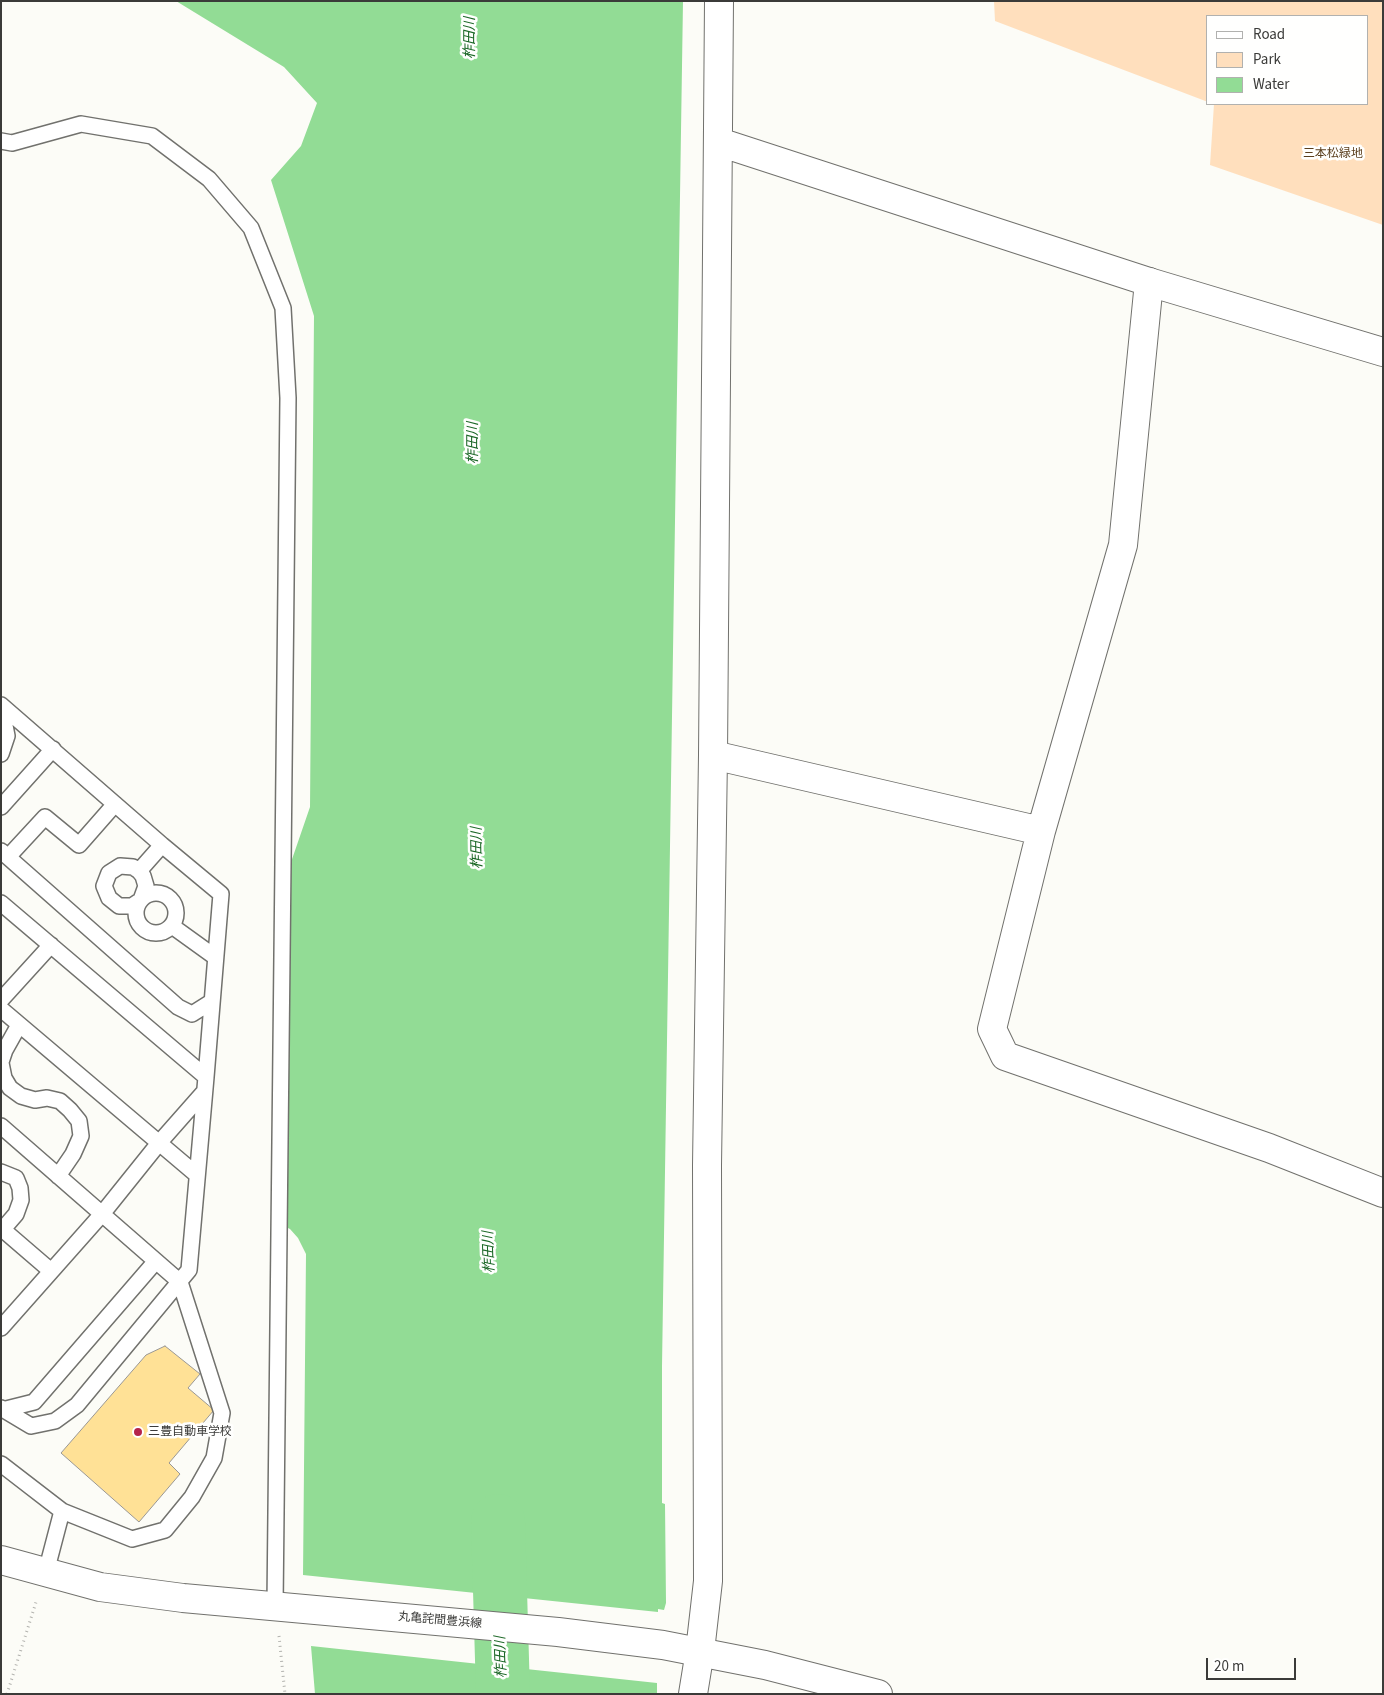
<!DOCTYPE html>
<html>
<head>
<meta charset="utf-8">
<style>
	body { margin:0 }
	#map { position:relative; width:1384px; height:1695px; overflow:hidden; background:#fcfcf7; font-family:"Source Sans 3",sans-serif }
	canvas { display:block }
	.frame { position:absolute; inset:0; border:2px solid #3b3b39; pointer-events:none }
	.legend { position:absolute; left:1206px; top:15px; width:162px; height:90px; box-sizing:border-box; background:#fffffe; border:1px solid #b1b1af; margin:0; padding:6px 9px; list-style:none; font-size:15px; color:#3b3b39 }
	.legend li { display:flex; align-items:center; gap:10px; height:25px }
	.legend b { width:25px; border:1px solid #b1b1af }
	.scale { position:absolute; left:1206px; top:1658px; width:90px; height:22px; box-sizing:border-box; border:2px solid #3b3b39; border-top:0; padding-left:6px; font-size:15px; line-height:18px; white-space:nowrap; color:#3b3b39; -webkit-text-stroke:4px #fffffe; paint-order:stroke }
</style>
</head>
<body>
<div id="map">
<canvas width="1384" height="1695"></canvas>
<div class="frame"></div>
<ul class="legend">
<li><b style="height:6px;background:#fff"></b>Road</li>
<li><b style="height:14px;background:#ffdfbd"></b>Park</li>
<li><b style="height:14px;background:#92dc95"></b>Water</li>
</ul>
<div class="scale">20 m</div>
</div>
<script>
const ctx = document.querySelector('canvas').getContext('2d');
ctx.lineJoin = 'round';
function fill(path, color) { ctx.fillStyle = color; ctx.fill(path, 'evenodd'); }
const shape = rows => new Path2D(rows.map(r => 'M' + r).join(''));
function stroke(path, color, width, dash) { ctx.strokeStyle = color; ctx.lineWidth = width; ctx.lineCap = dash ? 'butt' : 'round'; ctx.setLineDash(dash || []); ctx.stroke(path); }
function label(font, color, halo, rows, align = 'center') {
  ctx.font = font + ' "Source Sans 3","Noto Sans JP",sans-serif'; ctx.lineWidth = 5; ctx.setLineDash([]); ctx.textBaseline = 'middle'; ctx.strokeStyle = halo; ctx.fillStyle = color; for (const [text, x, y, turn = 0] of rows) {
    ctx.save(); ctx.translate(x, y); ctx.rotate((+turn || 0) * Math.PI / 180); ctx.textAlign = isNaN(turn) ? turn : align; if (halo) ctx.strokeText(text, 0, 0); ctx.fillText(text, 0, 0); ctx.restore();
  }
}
const green = shape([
	[994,1,1383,1,1383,225,1210,165,1214,104,1213,104,1368,104,1368,16,1208,16,1208,102,995,21]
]);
const water = shape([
	[176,1,683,1,662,1365,662,1503,665,1504,666,1603,664,1610,658,1609,658,1612,303,1575,306,1254,298,1238,290,1229,282,1225,289,868,310,807,314,316,271,180,301,146,317,103,284,67],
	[311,1646,657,1683,657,1694,315,1694]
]);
const river = shape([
	[498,1521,503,1694]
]);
const building = shape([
	[165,1346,200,1374,188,1388,214,1410,169,1463,180,1474,139,1522,61,1453,146,1355,165,1346]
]);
const path = shape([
	[279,1636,285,1694],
	[7,1694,37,1599]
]);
const service = shape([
	[1,141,12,143,81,124,152,136,209,179,251,228,283,308,288,398,275,1606],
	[1,705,162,845,221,894,206,1077],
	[1,705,7,736,1,754],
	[1,807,53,749],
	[1,851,178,1007,192,1014,211,1002],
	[8,857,45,817,79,845,115,804],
	[139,871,162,845],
	'136 913a20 20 0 1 1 40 0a20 20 0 1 1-40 0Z',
	[138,902,132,906,119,906,109,898,104,886,109,873,120,866,133,867,139,871,143,876,146,886,142,897],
	[1,903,206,1077,189,1270,77,1405,55,1421,31,1426,1,1408],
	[172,926,215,957],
	[1,1000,51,945],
	[1,1009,197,1175],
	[1,1062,5,1050,19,1025],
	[1,1063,4,1078,10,1088,21,1096,35,1100,47,1098,60,1101,70,1110,79,1121,81,1136,73,1154,58,1176],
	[1,1126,180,1282,222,1413,214,1458,192,1497,165,1530,132,1539,62,1511,46,1572],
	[1,1172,16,1178,20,1188,21,1200,16,1214,3,1229],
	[1,1228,51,1271],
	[1,1328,102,1214,159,1143,204,1092],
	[2,1410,34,1402,156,1261],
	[1,1464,62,1511]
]);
const minor = shape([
	[1149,282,1123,545,1041,831,992,1029,1005,1056,1269,1148,1383,1193],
	[713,755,1041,831],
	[693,1694,700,1651]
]);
const tertiary = shape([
	[719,142,1149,282,1383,352],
	[700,1651,708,1581,707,1165,713,755,719,1]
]);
const primary = shape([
	[1,1560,100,1587,183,1598,558,1632,663,1645,765,1665,878,1694]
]);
const markers = [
	[138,1432,5,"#b5234a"]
];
const parkNames = [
	["三本松緑地",1333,154]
];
const poiNames = [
	["三豊自動車学校",148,1432]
];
const streetNames = [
	["丸亀詫間豊浜線",440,1621,5]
];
const waterNames = [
	["柞田川",471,38,-90],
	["柞田川",474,443,-90],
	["柞田川",478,848,-91],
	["柞田川",490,1252,-92],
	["柞田川",502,1657,-92]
];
fill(green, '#ffdfbd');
fill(water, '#92dc95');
stroke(river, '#92dc95', 54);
fill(building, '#ffe196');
stroke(building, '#999794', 1);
stroke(service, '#71716d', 18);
stroke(minor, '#71716d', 30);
stroke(tertiary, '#71716d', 30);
stroke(primary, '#71716d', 30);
stroke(path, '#b2b2ae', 3, [1, 4]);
stroke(service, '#fff', 15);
stroke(minor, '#fff', 28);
stroke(tertiary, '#fff', 28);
stroke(primary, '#fff', 28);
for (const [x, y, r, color] of markers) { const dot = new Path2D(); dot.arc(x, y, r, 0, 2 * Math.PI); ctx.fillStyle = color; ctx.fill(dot); stroke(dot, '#fffffe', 2); }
label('12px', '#5b3f1e', '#fffffe', parkNames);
label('12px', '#3b3b39', '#fffffe', poiNames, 'left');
label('12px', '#3b3b39', '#fffffe', streetNames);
label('italic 14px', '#1c6827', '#fffffe', waterNames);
</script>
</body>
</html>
